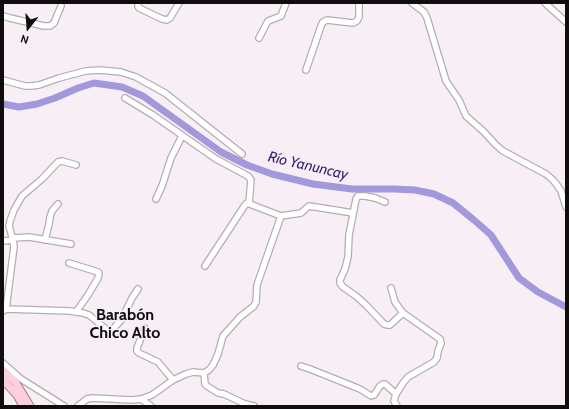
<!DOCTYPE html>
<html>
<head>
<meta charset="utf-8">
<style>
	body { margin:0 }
	#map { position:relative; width:569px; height:409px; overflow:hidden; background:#f7eff5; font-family:Cabin,sans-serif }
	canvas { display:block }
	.frame { position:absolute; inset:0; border:4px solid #0f0d0e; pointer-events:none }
	.north { position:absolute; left:8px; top:8px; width:40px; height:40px; -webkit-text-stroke:3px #f7eff5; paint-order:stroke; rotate:197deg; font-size:11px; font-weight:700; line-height:16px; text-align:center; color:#0f0d0e }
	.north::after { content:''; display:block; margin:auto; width:14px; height:18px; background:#0f0d0e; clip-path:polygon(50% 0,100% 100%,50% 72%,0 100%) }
</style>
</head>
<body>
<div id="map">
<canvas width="569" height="409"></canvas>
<div class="frame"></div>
<div class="north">N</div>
</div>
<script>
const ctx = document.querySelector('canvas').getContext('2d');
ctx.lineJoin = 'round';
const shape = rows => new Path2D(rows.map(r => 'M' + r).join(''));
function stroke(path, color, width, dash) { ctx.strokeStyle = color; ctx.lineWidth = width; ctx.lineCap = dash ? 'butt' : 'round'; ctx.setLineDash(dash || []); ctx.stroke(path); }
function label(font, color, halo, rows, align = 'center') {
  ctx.font = font + ' Cabin,sans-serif'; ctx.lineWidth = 3.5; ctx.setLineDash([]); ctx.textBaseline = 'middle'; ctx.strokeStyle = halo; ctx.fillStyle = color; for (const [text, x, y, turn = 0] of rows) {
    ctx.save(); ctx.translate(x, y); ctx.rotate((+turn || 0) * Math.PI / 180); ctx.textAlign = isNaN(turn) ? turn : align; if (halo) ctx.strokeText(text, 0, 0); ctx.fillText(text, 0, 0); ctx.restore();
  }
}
const river = shape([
	[3,104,19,107,37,104,55,98,78,88,94,83,122,87,143,96,221,152,247,165,272,174,313,184,352,189,394,189,415,190,434,194,453,203,474,220,491,235,519,278,538,292,566,307]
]);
const minor = shape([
	[138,3,138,6,139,8,162,19,167,20,170,18,179,3],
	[412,3,424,12,427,18,446,81,459,100,466,116,483,131,496,145,503,151,546,174,553,180,557,185,561,191,566,207],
	[545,3,566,22],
	[3,16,10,18,44,26,50,26,54,23,61,6],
	[259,38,268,21,281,16,286,3],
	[306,70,321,26,323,22,327,20,353,23,357,21,359,17,359,3],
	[3,80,25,86,31,86,39,85,59,78,86,71,100,70,121,72,136,77,165,93,242,154],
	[125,98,153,115,216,159,248,176,251,180,249,204],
	[156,199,162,186,171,158,182,136],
	[385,202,375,198,365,196,358,196,356,199,349,235,348,257,345,269,340,280,340,283,343,287,356,296,366,305,384,324,387,325,390,325,403,313],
	[13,238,29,237,71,244],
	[45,240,49,224,50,217,52,211,58,204],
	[3,241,13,240],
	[69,263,98,272,99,273,98,278,88,295,76,312],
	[205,266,245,205,247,203,281,216],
	[391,288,395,302,403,313,440,339,441,343,438,351,437,358,434,362,408,377,403,383,396,394,394,401,397,406],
	[6,309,70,311,83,313,89,315,106,329,110,330,113,329,122,319,132,298,138,289],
	[3,311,6,309,14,247,13,240,9,226,10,221,14,210,22,196,42,179,58,162,62,161,76,165],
	[145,328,137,348,137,351,139,353,158,362,173,380],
	[3,363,21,379,64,406],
	[301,366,310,369,360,389,371,396,374,395,380,386,383,384,385,384,396,394],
	[204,373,205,384,207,386,218,393,224,394,245,404,254,406],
	[141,399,151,406],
	[78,406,87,399,92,398,132,400,141,399,152,395,173,380,186,374,193,372,204,373,209,370,213,365,218,354,223,336,240,317,254,306,256,302,257,285,281,216,301,213,309,206,353,213]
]);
const major = shape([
	[3,370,16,383,30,406],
	[3,380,17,395,23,406]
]);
const waterNames = [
	["Río Yanuncay",308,166,13]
];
const quarterNames = [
	["Barabón",125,315],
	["Chico Alto",125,333]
];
stroke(river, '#a498dd', 7);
stroke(minor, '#b4adb2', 8);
stroke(major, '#a87686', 9);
stroke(minor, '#fff', 5.5);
stroke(major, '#fdcedd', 7);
label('italic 15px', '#3b2373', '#f7eff5', waterNames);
label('bold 16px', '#0f0d0e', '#f7eff5', quarterNames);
</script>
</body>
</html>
